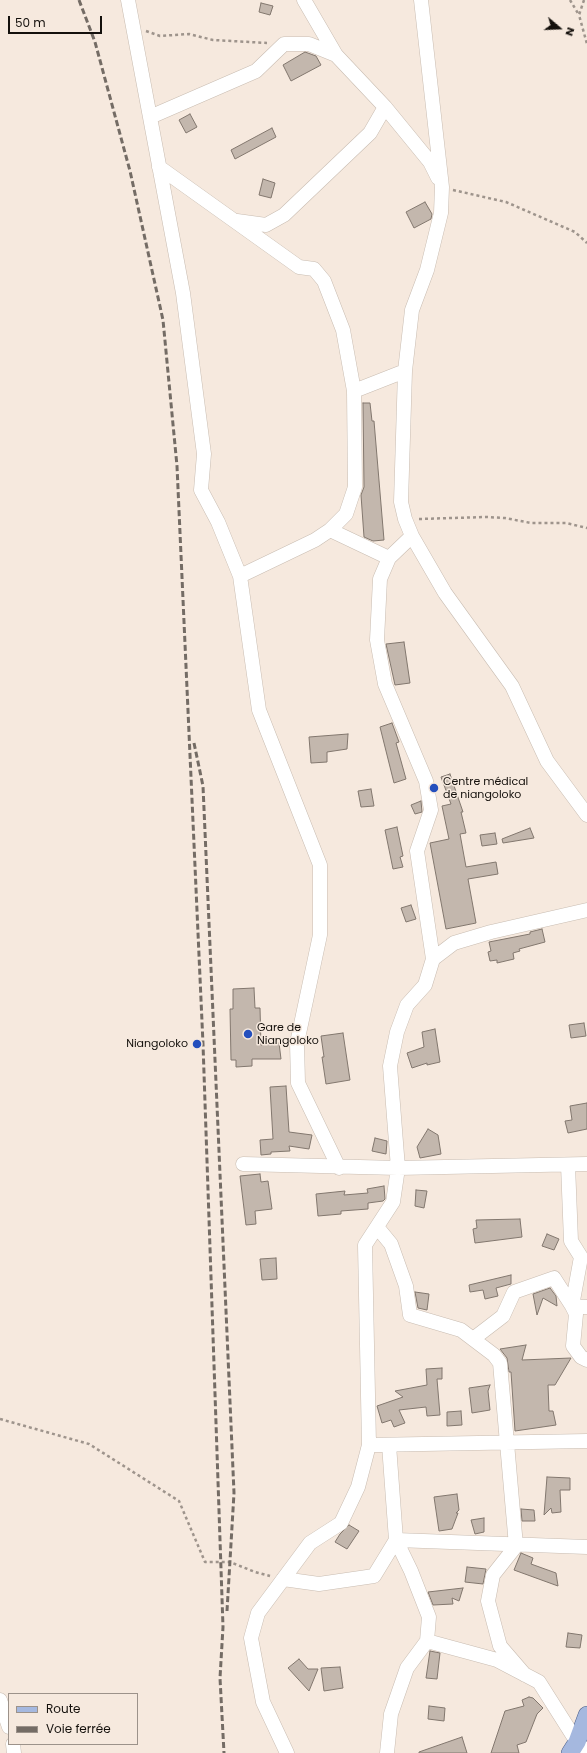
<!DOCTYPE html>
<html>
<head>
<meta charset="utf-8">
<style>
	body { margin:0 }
	#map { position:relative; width:587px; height:1753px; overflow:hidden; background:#f6e9de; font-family:Poppins,sans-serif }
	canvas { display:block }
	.legend { position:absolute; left:8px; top:1693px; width:130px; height:52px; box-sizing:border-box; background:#f6e9de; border:1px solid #9c928a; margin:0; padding:5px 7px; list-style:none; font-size:12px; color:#14100c }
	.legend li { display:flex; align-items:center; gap:8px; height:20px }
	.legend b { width:20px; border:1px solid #9c928a }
	.north { position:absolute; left:539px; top:8px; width:40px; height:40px; -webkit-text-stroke:3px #f6e9de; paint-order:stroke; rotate:109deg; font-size:11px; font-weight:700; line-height:16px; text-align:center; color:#14100c }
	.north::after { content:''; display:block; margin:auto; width:14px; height:18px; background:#14100c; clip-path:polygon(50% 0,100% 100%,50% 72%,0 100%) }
	.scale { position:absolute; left:8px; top:16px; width:94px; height:18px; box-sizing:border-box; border:2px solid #14100c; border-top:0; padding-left:5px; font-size:12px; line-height:14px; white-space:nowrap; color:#14100c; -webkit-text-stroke:3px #f6e9de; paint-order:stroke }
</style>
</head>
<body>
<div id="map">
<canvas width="587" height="1753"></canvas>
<ul class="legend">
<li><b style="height:5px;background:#a5b8df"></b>Route</li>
<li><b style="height:5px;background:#746c65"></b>Voie ferrée</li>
</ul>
<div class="north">N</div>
<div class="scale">50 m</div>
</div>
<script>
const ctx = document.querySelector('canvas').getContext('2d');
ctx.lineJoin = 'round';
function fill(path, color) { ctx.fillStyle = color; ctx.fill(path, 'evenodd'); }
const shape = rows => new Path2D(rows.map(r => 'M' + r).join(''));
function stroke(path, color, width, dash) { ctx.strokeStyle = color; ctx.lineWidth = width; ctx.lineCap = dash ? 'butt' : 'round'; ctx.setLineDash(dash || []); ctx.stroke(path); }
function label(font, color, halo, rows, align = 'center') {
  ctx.font = font + ' Poppins,sans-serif'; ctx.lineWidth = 3; ctx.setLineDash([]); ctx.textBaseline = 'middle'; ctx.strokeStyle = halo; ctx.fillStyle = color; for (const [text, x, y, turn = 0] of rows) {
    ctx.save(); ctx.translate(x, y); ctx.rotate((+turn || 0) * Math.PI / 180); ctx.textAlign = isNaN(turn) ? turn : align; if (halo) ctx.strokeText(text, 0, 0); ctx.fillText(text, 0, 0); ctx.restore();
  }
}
const building = shape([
	[261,3,273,6,270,15,259,12,261,3],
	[305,52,316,56,321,65,291,81,283,65,305,52],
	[190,114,197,127,186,133,179,120,190,114],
	[272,128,276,137,235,159,231,150,272,128],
	[263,179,275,183,271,198,259,195,263,179],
	[425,202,432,214,431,219,414,228,406,212,425,202],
	[363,403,370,403,372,421,374,421,384,540,373,541,364,537,361,495,364,487,363,403],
	[404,642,410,683,395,685,386,644,404,642],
	[392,723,399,742,396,743,406,779,394,783,380,727,392,723],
	[348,734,347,749,327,752,327,762,311,763,309,737,348,734],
	[450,774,463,812,461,812,466,833,460,834,466,867,496,862,498,874,468,879,476,923,446,929,430,843,449,839,442,806,451,804,441,777,450,774],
	[371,789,374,806,361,807,358,791,371,789],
	[421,801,422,812,415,814,411,805,421,801],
	[397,827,403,856,400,857,403,867,393,869,385,830,397,827],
	[530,828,534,838,503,843,502,839,530,828],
	[495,833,497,844,482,846,480,835,495,833],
	[411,905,416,919,406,922,401,908,411,905],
	[542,929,545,942,519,949,520,951,513,953,514,959,497,963,497,960,490,961,488,952,491,951,489,942,530,934,530,932,542,929],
	[254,988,255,1008,260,1008,261,1045,279,1043,281,1059,252,1059,252,1066,236,1067,236,1060,231,1060,230,1009,233,1009,233,989,254,988],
	[584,1023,586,1036,571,1038,569,1025,584,1023],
	[435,1029,440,1062,427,1065,427,1063,412,1068,407,1053,424,1047,422,1032,435,1029],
	[343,1033,350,1080,326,1084,322,1057,324,1057,321,1036,343,1033],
	[286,1086,289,1132,312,1135,309,1149,289,1146,290,1151,271,1152,271,1154,261,1155,260,1140,273,1139,270,1087,286,1086],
	[587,1103,587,1129,568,1133,565,1121,572,1120,570,1106,587,1103],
	[428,1129,438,1135,441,1154,420,1158,417,1147,428,1129],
	[375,1138,387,1141,386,1154,372,1151,375,1138],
	[260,1174,261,1182,268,1181,272,1209,255,1211,256,1224,246,1225,240,1176,260,1174],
	[384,1186,385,1199,383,1201,368,1203,368,1209,341,1211,341,1214,318,1216,316,1194,345,1191,344,1195,368,1193,367,1189,384,1186],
	[416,1190,427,1191,424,1208,415,1206,416,1190],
	[520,1219,522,1237,475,1243,473,1229,477,1228,476,1220,520,1219],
	[547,1234,559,1239,554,1250,542,1246,547,1234],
	[276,1258,277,1279,262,1280,260,1259,276,1258],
	[511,1275,511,1284,496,1288,498,1296,485,1299,483,1290,470,1292,469,1285,511,1275],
	[550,1288,556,1296,557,1306,543,1298,537,1315,533,1294,550,1288],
	[415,1292,429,1294,427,1310,418,1308,415,1292],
	[526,1345,522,1360,571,1358,555,1385,548,1385,549,1411,553,1411,556,1425,515,1431,511,1372,509,1372,507,1358,500,1349,526,1345],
	[442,1368,442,1379,437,1379,440,1415,427,1416,426,1407,399,1410,405,1423,394,1427,391,1420,382,1423,377,1406,403,1397,395,1391,427,1385,426,1369,442,1368],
	[490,1385,488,1391,490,1410,472,1413,469,1388,490,1385],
	[461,1411,462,1425,447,1426,447,1412,461,1411],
	[547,1477,570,1478,570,1490,560,1490,561,1512,552,1513,551,1508,544,1515,547,1477],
	[457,1494,459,1510,456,1513,458,1513,452,1529,439,1531,434,1497,457,1494],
	[521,1509,534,1510,535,1521,522,1521,521,1509],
	[484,1518,484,1532,475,1534,471,1520,484,1518],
	[349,1525,359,1531,347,1549,335,1542,340,1534,349,1525],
	[521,1553,533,1558,531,1564,556,1573,558,1586,514,1570,521,1553],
	[467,1567,486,1569,483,1584,465,1582,467,1567],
	[463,1588,459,1601,452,1598,453,1604,433,1605,428,1592,463,1588],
	[568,1633,582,1635,580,1648,566,1647,568,1633],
	[430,1651,440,1653,437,1679,426,1678,430,1651],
	[299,1659,308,1669,318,1669,309,1691,288,1668,299,1659],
	[340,1667,343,1688,324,1691,321,1668,340,1667],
	[529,1697,533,1698,543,1708,537,1714,526,1742,517,1745,519,1753,491,1753,505,1711,524,1706,522,1700,529,1697],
	[429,1706,445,1708,444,1721,428,1719,429,1706],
	[462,1737,467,1753,419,1753,419,1752,462,1737]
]);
const path = shape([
	[570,0,579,15],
	[584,0,579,15,587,44],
	[146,31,160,36,189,34,213,40,267,43],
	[453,190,506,202,575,232,587,243],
	[419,519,486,517,505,518,531,523,566,523,587,528],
	[0,1419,89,1444,179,1501,205,1562,230,1562,255,1572,270,1576]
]);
const minor = shape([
	[128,0,183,293,204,454,201,490,218,522,240,576,259,710,320,865,320,935,297,1043,298,1083,339,1168],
	[304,0,336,55],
	[421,0,442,187,441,213,427,270,412,310,405,371,401,502,405,519,412,536,445,593,512,686,547,761,587,815],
	[150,117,256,71,284,44,309,44,336,55,385,107,430,162,438,178],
	[159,167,299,267,314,269,324,281,343,330,354,391,355,487,346,514,330,530,315,540,240,576],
	[237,221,266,225,284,215,370,133,385,107],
	[354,391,405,371],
	[330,530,389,558],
	[412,536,389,558,380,579,377,640,385,684,426,781,431,810,417,851,433,959],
	[243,1164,398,1168,587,1164],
	[568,1165,571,1241,581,1257,572,1306,576,1314,573,1346,581,1357,587,1360],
	[377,1227,391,1244,406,1286,410,1315,461,1330,494,1355,500,1363,516,1546,493,1575,488,1601,500,1646,525,1675],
	[473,1339,503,1316,514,1292,554,1278,572,1306,587,1307],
	[369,1445,587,1441],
	[396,1540,587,1547],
	[283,1579,319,1584,374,1576,396,1540],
	[427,1641,497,1660,539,1682,577,1742,587,1752],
	[0,1700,9,1727],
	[13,1744,14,1753],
	[287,1753,263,1702,251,1638,258,1613,310,1543,341,1523,358,1487,369,1445,365,1245,393,1202,398,1168,390,1066,397,1032,407,1005,425,985,433,959,454,943,491,932,587,910],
	[387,1753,391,1714,407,1668,427,1641,429,1617,411,1571,396,1540,389,1445]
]);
const major = shape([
	[570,1753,577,1742,587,1715]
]);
const rail = shape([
	[79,0,95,42,130,171,163,320,177,466,203,1044,223,1627,220,1678,224,1753],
	[194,743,203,786,234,1493,227,1611]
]);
const markers = [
	[434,788,5,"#244fbd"],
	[248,1034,5,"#244fbd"],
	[197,1044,5,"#244fbd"]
];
const poiNames = [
	["Centre médical",443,782],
	["de niangoloko",443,795],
	["Gare de",257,1028],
	["Niangoloko",257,1041],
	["Niangoloko",188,1044,"right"]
];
fill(building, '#c3b7ad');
stroke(building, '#82776e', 1);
stroke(minor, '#c8bcb1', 15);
stroke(major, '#4b5e88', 18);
stroke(path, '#9e948c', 2.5, [3, 3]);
stroke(minor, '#fff', 14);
stroke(major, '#a5b8df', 17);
stroke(rail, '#746c65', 3, [6, 3]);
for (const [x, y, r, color] of markers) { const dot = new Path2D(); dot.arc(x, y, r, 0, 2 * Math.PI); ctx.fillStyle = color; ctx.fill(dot); stroke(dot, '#f6e9de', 1.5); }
label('11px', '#14100c', '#f6e9de', poiNames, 'left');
</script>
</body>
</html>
